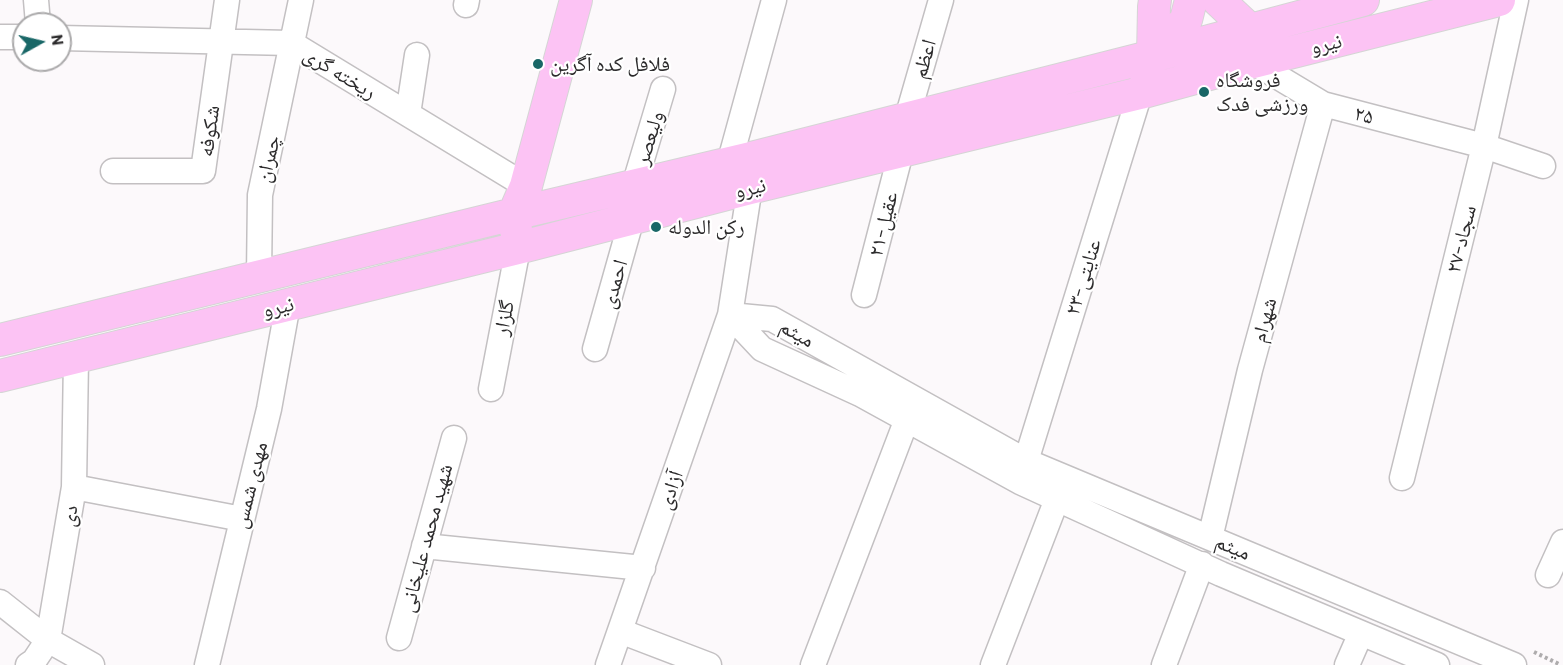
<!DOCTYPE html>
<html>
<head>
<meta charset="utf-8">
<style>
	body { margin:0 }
	#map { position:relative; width:1563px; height:665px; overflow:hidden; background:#fcf9fb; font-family:Barlow,sans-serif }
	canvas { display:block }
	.north { position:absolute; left:12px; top:12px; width:60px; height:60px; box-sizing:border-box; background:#fff; border:2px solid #abaaab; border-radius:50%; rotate:82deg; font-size:16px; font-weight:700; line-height:24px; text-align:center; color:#2c2b2c }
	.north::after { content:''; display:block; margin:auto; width:21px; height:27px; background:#196767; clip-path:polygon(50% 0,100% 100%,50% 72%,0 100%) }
</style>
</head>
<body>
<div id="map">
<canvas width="1563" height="665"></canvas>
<div class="north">N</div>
</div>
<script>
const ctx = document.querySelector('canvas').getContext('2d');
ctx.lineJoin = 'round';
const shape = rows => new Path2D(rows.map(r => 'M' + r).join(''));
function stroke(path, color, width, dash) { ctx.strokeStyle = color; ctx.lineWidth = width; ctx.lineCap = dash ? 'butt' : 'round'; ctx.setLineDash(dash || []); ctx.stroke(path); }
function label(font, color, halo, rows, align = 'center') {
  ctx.font = font + ' Barlow,"Noto Naskh Arabic",sans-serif'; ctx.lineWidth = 4.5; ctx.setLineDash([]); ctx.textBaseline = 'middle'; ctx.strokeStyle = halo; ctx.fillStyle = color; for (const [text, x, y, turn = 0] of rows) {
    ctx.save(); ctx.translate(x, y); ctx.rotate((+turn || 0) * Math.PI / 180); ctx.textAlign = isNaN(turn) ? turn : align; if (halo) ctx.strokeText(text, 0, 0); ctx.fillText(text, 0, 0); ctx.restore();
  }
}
const path = shape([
	[1534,652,1561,665]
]);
const minor = shape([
	[36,0,38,24],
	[466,5,467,0],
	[0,37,24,37],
	[60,38,291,43,526,186],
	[1253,62,1323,104,1484,146,1543,166],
	[408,114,417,55],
	[907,118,941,0],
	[729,164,774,0],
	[113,171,203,171,227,0],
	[634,186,663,89],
	[259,276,260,195,301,0],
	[864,295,901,152],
	[730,315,772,319,1026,461,1514,665],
	[730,315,762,349,860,394,1020,482,1221,574,1437,665],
	[595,349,632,218],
	[491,389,518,248],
	[1026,461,1140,93],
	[1402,478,1484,146,1516,0],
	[74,487,242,519],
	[1210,538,1250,370,1323,104],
	[424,546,643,568],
	[1548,575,1563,542],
	[0,602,48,640,92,665],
	[620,631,709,665],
	[399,638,454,438],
	[28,665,34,661,48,640,74,487,76,358],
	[207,665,269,409,288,304],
	[608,665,730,315,752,174],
	[813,665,907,419],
	[993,665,1057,499],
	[1164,665,1202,564],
	[1347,665,1361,633]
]);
const major = shape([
	[1218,0,1250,30],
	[1153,56,1186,20,1191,0],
	[1146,75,1153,56,1154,7,1155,0],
	[516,230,514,214,526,186,576,0],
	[0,340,514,214,755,157,1153,56,1363,0],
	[0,376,518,248,750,188,1140,93,1253,62,1499,0]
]);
const markers = [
	[538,64,6,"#196767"],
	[1204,92,6,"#196767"],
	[656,227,6,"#196767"]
];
const streetNames = [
	["نیرو",1326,44,-14],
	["اعظم",924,59,-74],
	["ریخته گری",340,73,31],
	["۲۵",1364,115,15],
	["شکوفه",209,131,-82],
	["ولیعصر",649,138,-73],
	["چمران",268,159,-77],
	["نیرو",750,188,-14],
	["۲۱-عقیل",883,224,-76],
	["۲۷-سجاد",1461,239,-76],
	["۲۳-عنایتی",1083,277,-73],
	["احمدی",614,284,-74],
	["نیرو",278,307,-14],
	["گلزار",504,318,-79],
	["شهرام",1264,320,-75],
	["میثم",797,333,29],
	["مهدی شمس",250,485,-76],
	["آزادی",670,490,-71],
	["دی",69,516,-81],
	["شهید محمد علیخانی",426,538,-75],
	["میثم",1233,547,23]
];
const poiNames = [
	["فلافل کده آگرین",550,64],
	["فروشگاه",1216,80],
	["ورزشی فدک",1216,104],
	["رکن الدوله",668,227]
];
stroke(minor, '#c3c0c2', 27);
stroke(major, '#d5d5d5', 34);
stroke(path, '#aeacad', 4, [3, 3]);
stroke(minor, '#fff', 24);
stroke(major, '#fcc3f4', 32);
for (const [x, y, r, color] of markers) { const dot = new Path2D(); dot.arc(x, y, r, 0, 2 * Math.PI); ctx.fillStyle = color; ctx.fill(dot); stroke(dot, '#fff', 2); }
label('21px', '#2c2b2c', '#fff', streetNames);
label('21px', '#2c2b2c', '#fff', poiNames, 'left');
</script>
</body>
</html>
